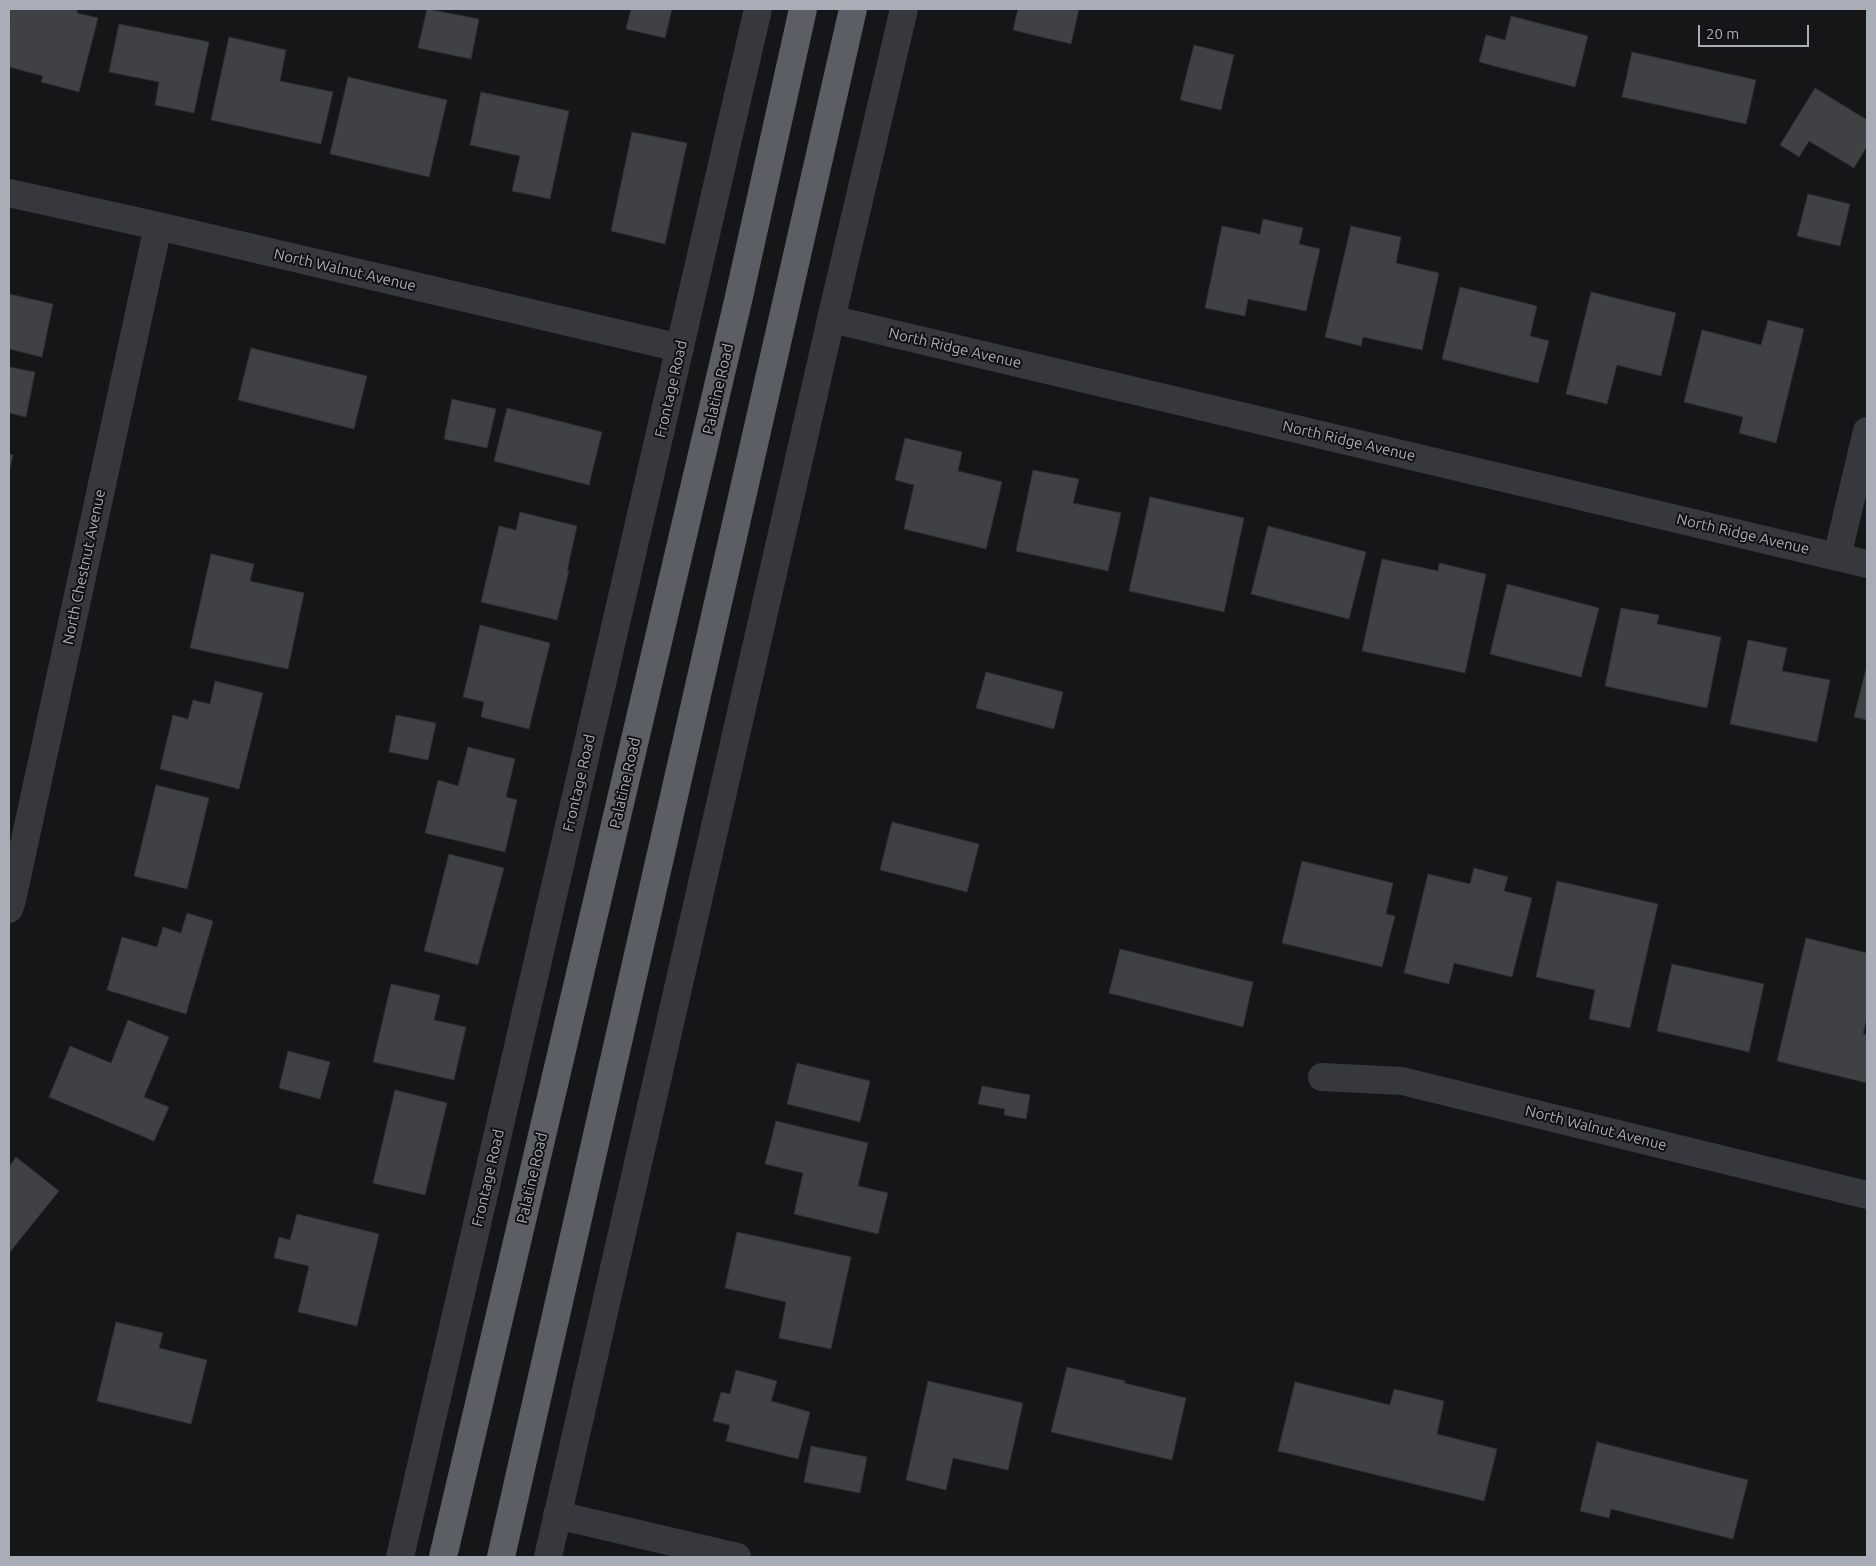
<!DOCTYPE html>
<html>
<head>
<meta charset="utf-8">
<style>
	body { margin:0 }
	#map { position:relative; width:1876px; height:1566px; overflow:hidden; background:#161618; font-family:Ubuntu,sans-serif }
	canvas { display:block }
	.frame { position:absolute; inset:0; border:10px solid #a8adb8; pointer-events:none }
	.scale { position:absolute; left:1698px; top:25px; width:111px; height:22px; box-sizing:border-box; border:2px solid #a8adb8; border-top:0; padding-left:6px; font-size:15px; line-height:18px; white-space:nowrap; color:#a8adb8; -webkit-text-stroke:4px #111113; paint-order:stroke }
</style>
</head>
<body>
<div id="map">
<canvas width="1876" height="1566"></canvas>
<div class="frame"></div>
<div class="scale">20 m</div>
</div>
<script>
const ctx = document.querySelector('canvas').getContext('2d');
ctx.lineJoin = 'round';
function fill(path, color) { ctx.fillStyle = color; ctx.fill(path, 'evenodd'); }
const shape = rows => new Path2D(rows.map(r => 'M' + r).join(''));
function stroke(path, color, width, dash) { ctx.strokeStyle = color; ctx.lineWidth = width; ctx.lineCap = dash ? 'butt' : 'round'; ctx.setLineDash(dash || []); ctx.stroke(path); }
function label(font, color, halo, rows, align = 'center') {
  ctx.font = font + ' Ubuntu,sans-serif'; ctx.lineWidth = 4; ctx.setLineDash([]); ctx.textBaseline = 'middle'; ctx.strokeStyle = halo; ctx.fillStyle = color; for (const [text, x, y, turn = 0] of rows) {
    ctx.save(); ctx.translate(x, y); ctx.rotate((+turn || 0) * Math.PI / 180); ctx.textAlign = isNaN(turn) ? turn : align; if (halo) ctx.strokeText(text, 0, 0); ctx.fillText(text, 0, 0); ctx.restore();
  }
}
const building = shape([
	[10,9,78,9,77,13,98,18,79,92,41,82,43,76,9,67,10,9],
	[427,9,479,19,471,59,418,48,427,9],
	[631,9,672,9,665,38,626,29,631,9],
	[1018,9,1079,9,1071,44,1013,30,1018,9],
	[1511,16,1588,36,1575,87,1479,62,1486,35,1505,40,1511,16],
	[119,24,209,42,194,113,155,105,159,82,109,72,119,24],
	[229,37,286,50,280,81,333,92,321,144,211,120,229,37],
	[1194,45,1234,55,1221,110,1180,100,1194,45],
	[1632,52,1756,80,1746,124,1622,97,1632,52],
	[348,77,447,100,429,177,330,154,348,77],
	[1815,88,1867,120,1867,146,1854,168,1809,141,1799,157,1780,145,1815,88],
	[481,92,569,111,550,199,512,191,520,156,470,145,481,92],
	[632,132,687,143,665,244,611,231,632,132],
	[1808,194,1850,204,1840,246,1797,236,1808,194],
	[1263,219,1303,228,1299,244,1320,249,1306,311,1248,299,1245,316,1205,308,1222,226,1260,234,1263,219],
	[1351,226,1401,237,1396,263,1439,273,1422,350,1363,337,1361,346,1325,337,1351,226],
	[1460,287,1537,306,1530,336,1549,341,1538,383,1442,359,1460,287],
	[1591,292,1676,313,1661,376,1617,365,1607,404,1566,394,1591,292],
	[9,294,53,304,42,357,9,349,9,294],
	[1768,320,1804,329,1776,443,1739,433,1743,417,1684,402,1702,330,1761,345,1768,320],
	[251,348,367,376,354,429,238,400,251,348],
	[9,367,35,372,26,417,9,413,9,367],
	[452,399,496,409,487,448,444,439,452,399],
	[507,408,602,432,589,485,494,461,507,408],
	[905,438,962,452,958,471,1002,482,986,549,904,529,914,485,895,480,905,438],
	[9,454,13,455,9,473,9,454],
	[1033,470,1079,479,1073,503,1121,513,1108,571,1016,551,1033,470],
	[1150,497,1244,518,1224,612,1129,591,1150,497],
	[520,512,577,526,567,571,569,571,557,620,481,602,499,526,516,530,520,512],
	[1268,526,1366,552,1349,619,1251,594,1268,526],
	[211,554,254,564,250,581,304,593,288,669,190,648,211,554],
	[1382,559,1438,571,1439,563,1486,574,1465,673,1362,651,1382,559],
	[1507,584,1599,608,1581,677,1490,654,1507,584],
	[1621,608,1659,615,1657,624,1721,637,1707,708,1605,686,1621,608],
	[480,625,550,643,529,729,481,717,484,702,463,697,480,625],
	[1748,640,1787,648,1782,671,1830,680,1817,742,1730,724,1748,640],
	[1866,669,1867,670,1867,720,1854,717,1866,669],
	[986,672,1063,692,1054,729,976,708,986,672],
	[215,681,263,693,239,789,160,769,173,715,188,719,193,700,210,704,215,681],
	[396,715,436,723,428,760,389,752,396,715],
	[468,747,515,759,506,797,517,800,505,852,425,833,438,780,458,786,468,747],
	[156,785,209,798,187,889,134,876,156,785],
	[892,822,979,844,967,892,880,870,892,822],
	[449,854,504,868,478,965,424,951,449,854],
	[1302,861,1393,883,1386,914,1395,916,1382,967,1282,943,1302,861],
	[1474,868,1508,877,1504,891,1532,898,1512,977,1454,963,1449,984,1404,973,1428,874,1470,884,1474,868],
	[1557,881,1658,904,1630,1028,1589,1019,1595,990,1536,977,1557,881],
	[187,913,213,921,186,1014,107,990,122,937,157,947,163,927,181,933,187,913],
	[1806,938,1867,953,1867,1017,1863,1034,1867,1035,1867,1083,1777,1061,1806,938],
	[1120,949,1253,982,1243,1027,1109,993,1120,949],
	[1672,964,1764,984,1749,1052,1657,1031,1672,964],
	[391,984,440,995,434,1020,466,1027,454,1080,373,1062,391,984],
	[128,1020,169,1037,144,1097,169,1107,154,1141,49,1097,70,1046,111,1063,128,1020],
	[288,1051,330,1062,320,1099,279,1088,288,1051],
	[797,1063,870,1081,860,1122,787,1104,797,1063],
	[982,1086,1030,1095,1026,1119,1004,1115,1005,1109,978,1104,982,1086],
	[395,1090,447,1103,425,1195,373,1183,395,1090],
	[776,1121,868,1143,858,1186,888,1193,878,1234,794,1214,803,1173,765,1164,776,1121],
	[16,1157,59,1191,9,1253,9,1167,16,1157],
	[297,1214,379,1234,357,1326,298,1312,309,1266,274,1258,279,1237,290,1240,297,1214],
	[737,1232,851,1257,831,1349,779,1338,786,1302,725,1288,737,1232],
	[116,1322,163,1333,159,1348,207,1360,191,1424,97,1401,116,1322],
	[1067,1367,1125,1381,1124,1383,1186,1398,1172,1460,1051,1432,1067,1367],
	[736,1370,777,1381,771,1401,810,1412,798,1459,726,1441,730,1425,713,1421,721,1392,730,1394,736,1370],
	[928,1381,1023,1403,1008,1470,953,1458,946,1490,906,1480,928,1381],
	[1295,1382,1390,1405,1394,1389,1444,1401,1437,1434,1497,1449,1484,1501,1278,1451,1295,1382],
	[1597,1442,1748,1480,1733,1539,1611,1509,1609,1518,1580,1511,1597,1442],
	[811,1446,867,1457,860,1493,804,1482,811,1446]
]);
const minor = shape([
	[9,193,158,226,680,348],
	[831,319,1867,564],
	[1837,557,1867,431],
	[9,909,12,900,158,226],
	[1322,1077,1402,1081,1867,1195],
	[557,1515,737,1557]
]);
const tertiary = shape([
	[400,1557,758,9],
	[548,1557,831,319,904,9]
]);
const trunk = shape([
	[443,1557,738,301,803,9],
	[501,1557,853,9]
]);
const streetNames = [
	["North Walnut Avenue",345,270,13],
	["North Ridge Avenue",955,348,13],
	["Frontage Road",671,389,-77],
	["Palatine Road",718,389,-77],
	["North Ridge Avenue",1349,441,13],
	["North Ridge Avenue",1743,534,13],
	["North Chestnut Avenue",84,567,-78],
	["Frontage Road",579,783,-77],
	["Palatine Road",625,783,-77],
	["North Walnut Avenue",1596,1128,14],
	["Frontage Road",488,1178,-77],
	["Palatine Road",532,1178,-77]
];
fill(building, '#404145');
stroke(building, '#303034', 1);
stroke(minor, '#37383d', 28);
stroke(tertiary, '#37383d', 28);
stroke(trunk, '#5b5e65', 28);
label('15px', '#a8adb8', '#111113', streetNames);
</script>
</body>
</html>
